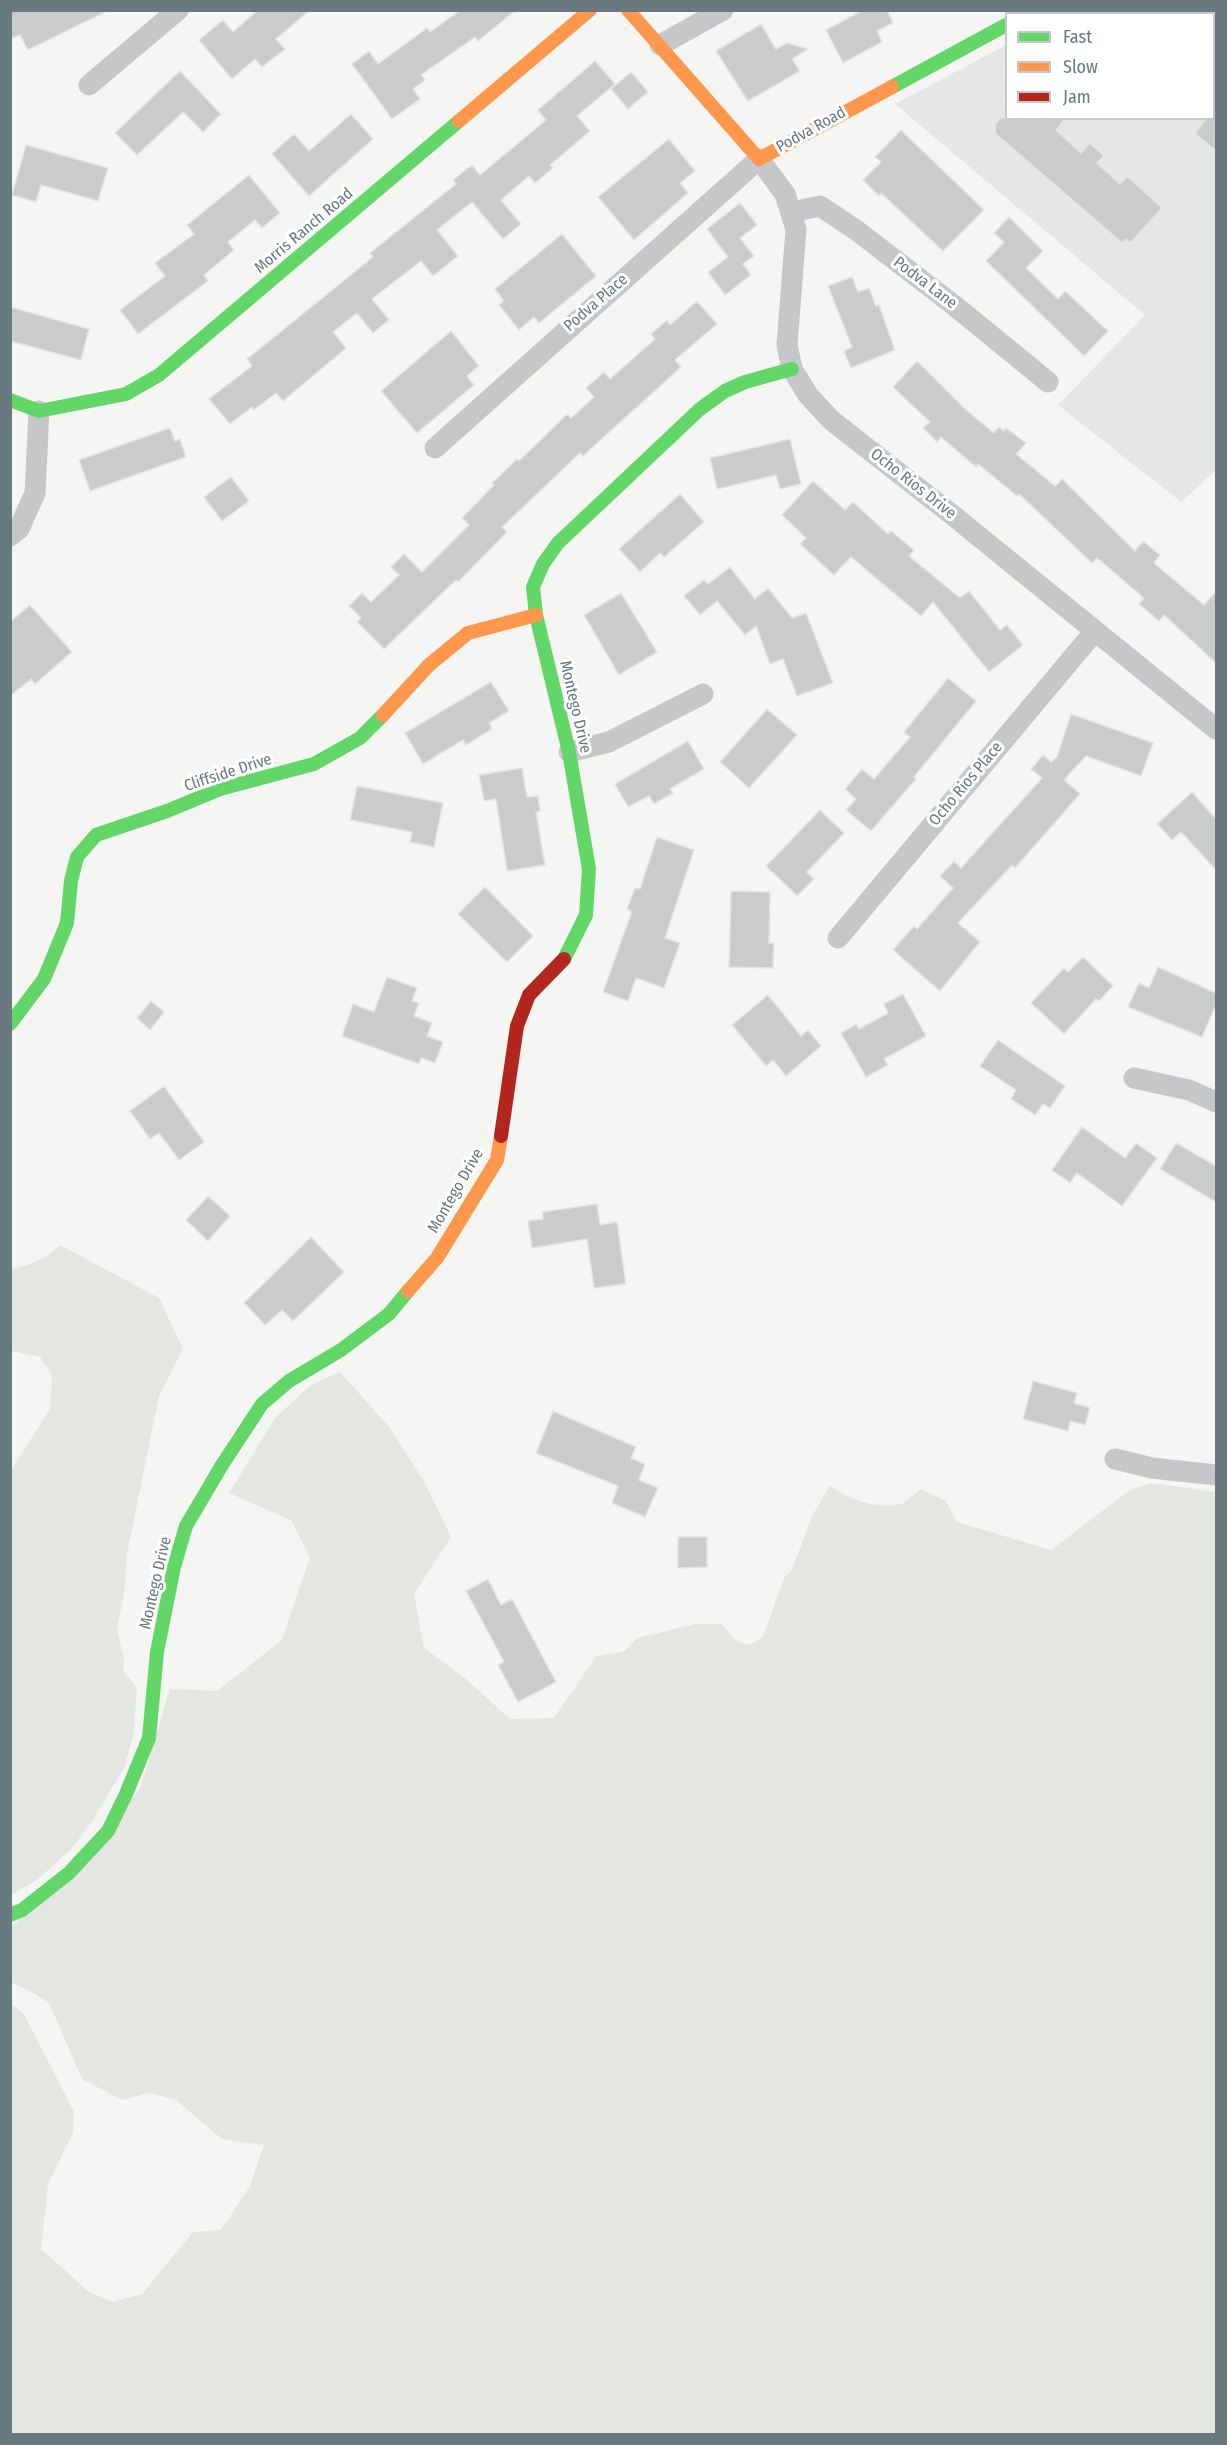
<!DOCTYPE html>
<html>
<head>
<meta charset="utf-8">
<style>
	body { margin:0 }
	#map { position:relative; width:1227px; height:2445px; overflow:hidden; background:#f5f5f4; font-family:"Fira Sans Condensed",sans-serif }
	canvas { display:block }
	.frame { position:absolute; inset:0; border:12px solid #687980; pointer-events:none }
	.legend { position:absolute; left:1005px; top:12px; width:210px; height:108px; box-sizing:border-box; background:#fff; border:2px solid #c3c9cc; margin:0; padding:8px 10px; list-style:none; font-size:18px; color:#687980 }
	.legend li { display:flex; align-items:center; gap:12px; height:30px }
	.legend b { width:30px; border:2px solid #c3c9cc }
</style>
</head>
<body>
<div id="map">
<canvas width="1227" height="2445"></canvas>
<div class="frame"></div>
<ul class="legend">
<li><b style="height:8px;background:#63d668"></b>Fast</li>
<li><b style="height:8px;background:#ff974d"></b>Slow</li>
<li><b style="height:8px;background:#b3261e"></b>Jam</li>
</ul>
</div>
<script>
const ctx = document.querySelector('canvas').getContext('2d');
ctx.lineJoin = 'round';
function fill(path, color) { ctx.fillStyle = color; ctx.fill(path, 'evenodd'); }
const shape = rows => new Path2D(rows.map(r => 'M' + r).join(''));
function stroke(path, color, width, dash) { ctx.strokeStyle = color; ctx.lineWidth = width; ctx.lineCap = dash ? 'butt' : 'round'; ctx.setLineDash(dash || []); ctx.stroke(path); }
function label(font, color, halo, rows, align = 'center') {
  ctx.font = font + ' "Fira Sans Condensed",sans-serif'; ctx.lineWidth = 6; ctx.setLineDash([]); ctx.textBaseline = 'middle'; ctx.strokeStyle = halo; ctx.fillStyle = color; for (const [text, x, y, turn = 0] of rows) {
    ctx.save(); ctx.translate(x, y); ctx.rotate((+turn || 0) * Math.PI / 180); ctx.textAlign = isNaN(turn) ? turn : align; if (halo) ctx.strokeText(text, 0, 0); ctx.fillText(text, 0, 0); ctx.restore();
  }
}
const built = shape([
	[1072,10,1216,11,1216,470,1181,502,1058,405,1145,315,895,104,1006,45,1006,118,1214,118,1214,14,1066,13]
]);
const green = shape([
	[60,1245,159,1298,183,1349,159,1396,127,1554,124,1594,117,1630,124,1659,123,1671,137,1688,134,1731,125,1766,93,1820,72,1848,37,1880,11,1895,10,1472,50,1409,52,1375,40,1357,11,1351,11,1269,25,1266,48,1256],
	[340,1372,390,1428,425,1483,451,1537,414,1594,424,1648,466,1679,510,1719,554,1718,596,1656,625,1651,637,1638,696,1624,722,1624,736,1641,750,1645,763,1637,784,1578,792,1570,812,1516,830,1486,851,1498,870,1504,888,1506,902,1504,921,1489,946,1501,957,1522,1051,1550,1130,1490,1149,1483,1216,1492,1216,2434,11,2434,10,2003,24,2014,74,2112,73,2133,48,2184,41,2249,89,2292,112,2302,142,2294,193,2232,221,2230,250,2186,264,2145,222,2139,175,2099,148,2093,122,2100,82,2079,49,2003,32,1992,11,1982,11,1928,140,1789,170,1689,217,1691,282,1640,310,1557,291,1520,229,1493,276,1417,311,1385]
]);
const building = shape([
	[10,10,109,10,28,50,20,35,10,39,10,10],
	[258,10,310,10,276,39,285,49,262,67,255,59,232,79,199,40,223,20,233,32,258,10],
	[461,10,516,10,478,41,475,37,421,75,425,80,413,89,420,99,392,119,352,64,369,51,378,64,427,28,430,32,461,10],
	[863,10,887,10,893,23,877,31,882,42,843,63,826,30,863,10],
	[761,24,776,49,787,43,808,49,792,59,800,71,748,101,716,51,761,24],
	[595,61,615,84,577,116,590,131,550,165,553,168,535,183,529,176,501,200,521,224,503,239,472,202,437,230,458,256,433,276,421,261,372,299,389,320,373,333,357,313,333,332,346,348,283,401,276,393,254,410,252,407,230,424,209,399,252,366,247,359,373,257,370,253,456,184,453,180,472,165,480,175,546,120,538,110,595,61],
	[180,71,221,114,203,132,183,112,137,155,115,133,180,71],
	[631,72,648,92,628,109,611,89,631,72],
	[1216,107,1216,151,1195,133,1207,118,1214,118,1214,111,1216,107],
	[351,114,373,139,309,196,272,154,294,134,309,151,351,114],
	[1000,118,1066,118,1056,130,1081,153,1090,143,1104,156,1097,163,1120,184,1127,176,1162,208,1130,243,1126,239,1122,243,996,134,995,125,1000,118],
	[901,130,984,210,943,251,881,193,879,196,863,180,881,162,875,157,901,130],
	[669,139,695,171,680,183,688,193,634,240,598,197,669,139],
	[26,145,108,168,98,201,41,185,36,202,12,195,26,145],
	[249,175,280,213,262,228,255,220,228,242,234,250,204,275,208,281,138,334,120,310,165,276,155,263,194,234,187,225,249,175],
	[740,203,757,225,740,238,754,256,743,264,751,275,725,295,708,272,728,257,707,229,740,203],
	[1009,217,1043,251,1026,268,1058,299,1065,291,1108,331,1084,356,986,261,1004,242,994,233,1009,217],
	[562,234,596,276,539,323,534,317,519,330,499,305,504,301,495,289,562,234],
	[852,277,858,292,869,288,876,306,879,305,895,350,851,368,844,351,852,347,828,286,852,277],
	[697,301,717,324,675,360,681,367,583,456,580,453,502,527,507,532,458,582,456,580,384,649,357,622,361,618,349,606,362,593,371,602,399,575,391,567,404,554,422,572,469,525,462,518,494,485,492,483,517,459,519,461,567,414,571,418,594,397,586,388,604,372,610,379,655,339,651,334,667,320,670,325,697,301],
	[10,307,89,329,81,360,10,341,10,307],
	[451,331,479,366,467,376,474,385,417,433,381,391,451,331],
	[917,361,966,410,994,433,999,427,1004,431,1006,428,1026,443,1016,454,1055,486,1062,479,1135,551,1143,541,1160,555,1154,563,1204,605,1216,592,1216,663,1164,615,1159,621,1139,604,1144,598,1097,558,1092,563,1019,494,1017,496,978,464,976,467,941,437,937,442,923,428,930,422,893,387,917,361],
	[170,428,175,441,180,439,186,457,90,491,79,460,170,428],
	[790,439,801,484,780,489,776,475,717,489,710,458,790,439],
	[231,477,249,501,222,521,204,497,231,477],
	[813,481,845,510,853,502,888,534,891,531,914,550,909,556,960,598,969,591,1000,630,1007,625,1023,645,989,672,933,602,921,616,851,557,834,575,800,544,806,538,782,515,813,481],
	[680,494,704,522,664,557,660,553,640,572,619,549,680,494],
	[730,567,755,599,768,588,792,618,806,613,833,683,797,696,783,659,770,664,756,626,745,635,717,601,700,615,684,596,704,580,708,584,730,567],
	[621,593,657,652,619,675,584,615,621,593],
	[30,605,72,652,35,684,31,679,10,696,10,622,30,605],
	[948,678,976,701,914,777,916,779,871,831,846,810,856,799,845,789,862,769,874,779,910,737,904,732,948,678],
	[491,682,509,711,489,723,492,729,466,745,463,740,423,764,405,733,491,682],
	[767,709,797,735,749,788,720,762,767,709],
	[1071,714,1153,743,1141,776,1086,756,1064,780,1080,794,1015,868,1012,865,958,923,980,942,940,991,893,950,914,926,917,929,953,888,940,876,954,861,961,868,1042,778,1031,769,1043,755,1051,762,1057,757,1071,714],
	[688,741,704,769,670,789,673,793,654,804,649,796,628,807,615,784,688,741],
	[522,768,527,797,538,796,540,811,536,812,545,865,507,871,496,799,484,801,479,775,522,768],
	[357,786,443,803,434,847,410,842,412,832,350,820,357,786],
	[1192,792,1216,819,1216,870,1181,832,1172,840,1157,824,1192,792],
	[820,810,844,833,807,872,814,879,797,896,766,866,820,810],
	[657,837,694,850,665,938,680,943,664,988,636,978,628,1001,603,992,632,911,627,909,635,888,640,889,657,837],
	[485,887,533,936,507,962,458,914,485,887],
	[731,891,770,892,769,943,774,943,773,968,729,967,731,891],
	[1083,957,1113,986,1099,1001,1096,999,1064,1034,1031,1003,1064,968,1068,972,1083,957],
	[1158,967,1216,993,1216,1005,1202,1037,1128,1007,1139,983,1149,988,1158,967],
	[387,977,417,988,412,1001,419,1003,414,1016,432,1023,427,1036,443,1042,435,1063,421,1058,419,1064,342,1036,353,1004,374,1012,387,977],
	[903,994,926,1036,884,1059,888,1065,866,1077,841,1033,856,1024,859,1029,888,1013,884,1004,903,994],
	[768,995,801,1036,808,1030,821,1046,786,1076,773,1060,766,1066,732,1025,768,995],
	[151,1001,164,1012,150,1030,137,1018,151,1001],
	[998,1040,1065,1086,1050,1108,1043,1104,1035,1115,1011,1099,1016,1090,980,1066,998,1040],
	[164,1086,204,1142,179,1160,159,1133,150,1139,130,1111,164,1086],
	[1082,1127,1125,1158,1136,1143,1157,1158,1122,1206,1077,1173,1070,1183,1052,1170,1082,1127],
	[1176,1143,1216,1166,1216,1202,1160,1169,1176,1143],
	[208,1196,230,1216,208,1241,186,1220,208,1196],
	[597,1204,600,1225,617,1222,626,1284,594,1288,587,1239,532,1248,528,1221,543,1219,542,1212,597,1204],
	[311,1237,344,1272,293,1321,282,1310,265,1325,244,1303,311,1237],
	[1033,1381,1077,1393,1074,1403,1090,1408,1085,1425,1070,1421,1068,1431,1023,1419,1033,1381],
	[553,1411,636,1447,631,1458,645,1464,639,1480,658,1488,645,1517,612,1503,618,1486,536,1453,553,1411],
	[678,1537,707,1537,707,1567,678,1568,678,1537],
	[488,1579,501,1605,512,1599,556,1682,518,1702,498,1665,504,1662,466,1591,488,1579]
]);
const street = shape([
	[1027,14,1032,10],
	[660,45,723,10],
	[89,85,178,10],
	[792,212,820,206,856,230,955,306,1048,382],
	[435,448,759,159,785,194,796,229,787,345,792,369,808,395,831,420,950,513,1216,729],
	[10,536,19,529,35,493,39,411],
	[569,752,609,742,703,694],
	[838,938,1095,631],
	[1134,1078,1189,1090,1216,1102],
	[1115,1459,1152,1468,1216,1475]
]);
const fast = shape([
	[892,87,1006,25],
	[10,400,39,411,126,394,159,375,459,121],
	[564,959,586,915,589,869,569,752,536,615,533,587,543,564,558,543,700,409,725,391,745,382,792,369],
	[10,1024,44,979,67,923,71,881,77,857,96,835,167,811,220,789,314,764,360,738,383,715],
	[10,1915,22,1910,69,1873,108,1831,126,1794,149,1738,157,1652,174,1567,186,1526,222,1465,262,1404,289,1381,341,1350,389,1314,408,1291]
]);
const slow = shape([
	[628,10,759,159,892,87],
	[459,121,590,10],
	[383,715,429,665,468,633,536,615],
	[408,1291,437,1258,497,1160,501,1136]
]);
const jam = shape([
	[501,1136,517,1026,529,995,564,959]
]);
const streetNames = [
	["Podva Road",811,130,-29],
	["Morris Ranch Road",304,231,-40],
	["Podva Lane",925,283,37],
	["Podva Place",596,303,-41],
	["Ocho Rios Drive",913,484,38],
	["Montego Drive",575,707,77],
	["Cliffside Drive",228,773,-18],
	["Ocho Rios Place",966,784,-50],
	["Montego Drive",456,1191,-60],
	["Montego Drive",156,1583,-77]
];
fill(built, '#e5e6e6');
fill(green, '#e4e6e1');
fill(building, '#cacccc');
stroke(building, '#e4e4e4', 1.5);
stroke(street, '#c5c7c8', 21);
stroke(fast, '#63d668', 14);
stroke(slow, '#ff974d', 14);
stroke(jam, '#b3261e', 14);
label('16px', '#687980', '#fff', streetNames);
</script>
</body>
</html>
